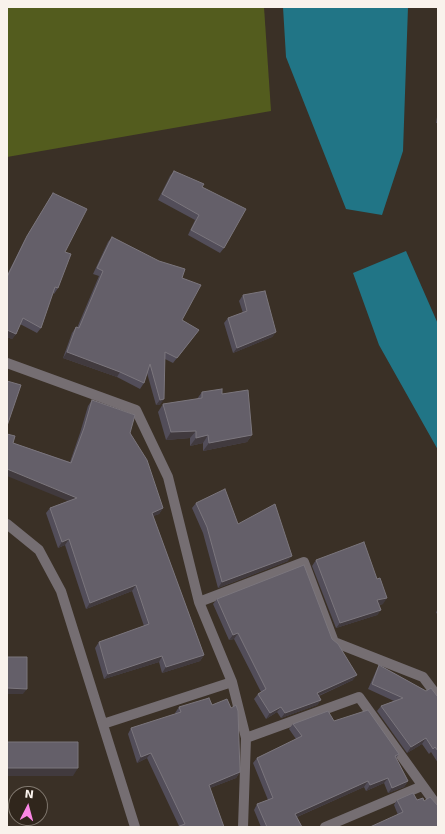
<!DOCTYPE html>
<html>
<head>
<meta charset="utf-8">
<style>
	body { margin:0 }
	#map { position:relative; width:445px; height:834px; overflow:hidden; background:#3a3026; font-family:"DejaVu Sans",sans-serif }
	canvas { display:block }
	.frame { position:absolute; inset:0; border:8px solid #f9f2ec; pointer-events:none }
	.north { position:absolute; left:8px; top:786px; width:40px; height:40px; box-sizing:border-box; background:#30261c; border:1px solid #80786f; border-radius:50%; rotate:6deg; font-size:11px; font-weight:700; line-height:16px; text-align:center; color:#f9f2ec }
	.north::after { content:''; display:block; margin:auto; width:14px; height:18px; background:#fb86e5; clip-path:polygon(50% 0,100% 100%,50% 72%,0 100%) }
</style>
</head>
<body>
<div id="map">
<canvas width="445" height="834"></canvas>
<div class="frame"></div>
<div class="north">N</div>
</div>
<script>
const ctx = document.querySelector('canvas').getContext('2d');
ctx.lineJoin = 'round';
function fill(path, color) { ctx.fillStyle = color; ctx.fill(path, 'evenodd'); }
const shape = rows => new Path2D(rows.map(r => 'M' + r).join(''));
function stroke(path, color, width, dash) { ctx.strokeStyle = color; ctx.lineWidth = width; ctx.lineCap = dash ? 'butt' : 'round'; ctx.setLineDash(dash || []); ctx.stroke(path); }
const green = shape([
	[7,7,264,7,271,111,7,157]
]);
const water = shape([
	[283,7,408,7,403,151,382,215,346,209,286,57],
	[406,251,438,324,438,450,379,345,353,273]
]);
const street = shape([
	[7,363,136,410,168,477,199,602,232,682,246,738,243,827],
	[7,524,39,550,61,591,135,827],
	[199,602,304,562,334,642,423,677,438,697],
	[103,724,232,682],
	[246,738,359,697,438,807],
	[325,827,422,786]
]);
const wall = shape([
	[438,111,438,123,436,123],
	[174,171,202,187,224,248,220,253,188,235,195,220,158,200,170,176],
	[53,193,65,252,58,288,54,294,53,293,41,328,37,333,20,324,16,334,12,339,7,337,7,275,24,241],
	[112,237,182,278,182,320,199,330,173,363,165,359,160,405,156,405,147,373,144,383,140,389,117,377,63,358,72,333,76,327,77,328,99,276,93,274,108,242],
	[243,295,276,332,272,337,233,353,224,323,228,318,243,313,239,301],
	[202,392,222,394,252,435,247,442,203,451,203,443,190,446,190,438,166,440,158,412,163,404,197,399],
	[92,400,130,433,163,508,159,514,153,516,204,655,200,661,162,673,159,662,104,679,95,648,99,642,144,626,132,591,86,609,65,545,58,548,46,513,50,508,68,501,13,443,70,462,80,433,88,406],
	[196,503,288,561,218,588,203,533,192,508],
	[316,560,383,604,379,605,381,610,377,615,336,628,312,566],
	[217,599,332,639,353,680,319,696,321,700,317,705,281,718,277,712,266,719,254,699,258,694,261,692,234,639,229,640,213,604],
	[438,607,438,614,436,613],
	[379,665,426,691,438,696,438,763,431,752,429,754,422,744,407,753,377,711,381,706,394,701,368,689,376,671],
	[212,705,240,772,236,778,210,788,224,827,179,826,147,758,137,763,128,734,131,728,176,714,175,713,179,707],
	[334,721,399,754,396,758,408,781,404,787,388,793,384,783,366,791,364,787,297,817,302,827,261,827,254,810,257,804,268,800,253,763,257,758,296,739,289,729,293,724],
	[397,800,424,801,438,806,398,815,394,805]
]);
const shadedWall = shape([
	[7,330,16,334,12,339,7,337],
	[276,332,272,337,233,353,237,348],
	[67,352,120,372,117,377,63,358],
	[164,399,160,405,156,405,160,400],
	[196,431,190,438,166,440,171,432],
	[208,435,203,443,190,446,196,438],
	[252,435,247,442,203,451,209,443],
	[7,469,77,498,73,503,7,476],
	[163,508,159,514,148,518,152,513],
	[69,539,65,545,58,548,62,542],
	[292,556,288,561,218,588,222,582],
	[136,585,132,591,86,609,90,603],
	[387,598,383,604,374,606,377,600],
	[381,610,377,615,336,628,340,623],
	[238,633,234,639,229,640,233,635],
	[204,655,200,661,162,673,166,667],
	[162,656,159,662,104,679,108,674],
	[357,675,353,680,313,698,317,693],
	[7,688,27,689,23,694,7,694],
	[321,700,317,705,281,718,285,713],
	[281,707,277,712,266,719,270,713],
	[426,738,422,744,407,753,411,747],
	[151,753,147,758,137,763,141,757],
	[7,768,78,768,73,776,7,776],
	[240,772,236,778,205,790,209,785],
	[388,778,384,783,366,791,370,785],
	[368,781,364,787,292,819,295,814],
	[408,781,404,787,388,793,392,788]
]);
const building = shape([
	[174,171,204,184,202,187,246,209,224,248,191,230,199,215,162,194,174,171],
	[53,193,87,209,65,252,71,254,58,288,55,287,41,328,23,318,16,334,7,330,7,277,27,236,53,193],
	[112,237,159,261,185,269,182,278,201,285,182,320,199,330,177,358,165,352,164,399,160,400,150,364,144,383,120,372,67,352,76,327,79,328,103,271,97,268,112,237],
	[265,291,276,332,237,348,228,318,247,311,243,295,265,291],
	[7,381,21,385,7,426,7,381],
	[222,389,222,394,248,390,252,435,209,443,208,435,196,438,196,431,171,432,163,404,202,398,202,392,222,389],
	[92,400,135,415,130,433,147,460,163,508,152,513,204,655,166,667,162,656,108,674,99,642,149,624,136,585,90,603,69,539,62,542,50,508,77,498,7,469,7,434,15,436,13,443,71,463,84,428,92,400],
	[225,489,238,524,275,504,292,556,222,582,207,527,196,503,225,489],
	[364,542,377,579,380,578,387,598,377,600,381,610,340,623,316,560,364,542],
	[304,565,332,639,338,644,357,675,317,693,321,700,285,713,281,707,270,713,258,694,266,689,238,633,233,635,217,599,304,565],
	[7,657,27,657,27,689,7,688,7,657],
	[379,665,426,691,431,688,437,696,438,696,438,751,435,747,433,749,426,738,411,747,381,706,403,698,372,684,379,665],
	[209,698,212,705,227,699,231,708,236,705,238,711,240,772,209,785,224,827,177,827,185,824,151,753,141,757,131,728,181,712,179,707,209,698],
	[368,710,399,754,395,756,408,781,392,788,388,778,370,785,368,781,295,814,302,827,267,827,257,804,273,798,257,758,302,736,293,724,328,711,334,721,368,710],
	[7,742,78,742,78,768,7,768,7,742],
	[413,793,417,800,423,798,424,801,430,797,438,806,438,827,370,827,403,812,397,800,413,793]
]);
fill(green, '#535c1e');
fill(water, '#217586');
stroke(street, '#756e72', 10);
fill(wall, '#524d59');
fill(shadedWall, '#413a3e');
fill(building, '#645f69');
stroke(building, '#7b767d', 1);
</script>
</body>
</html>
